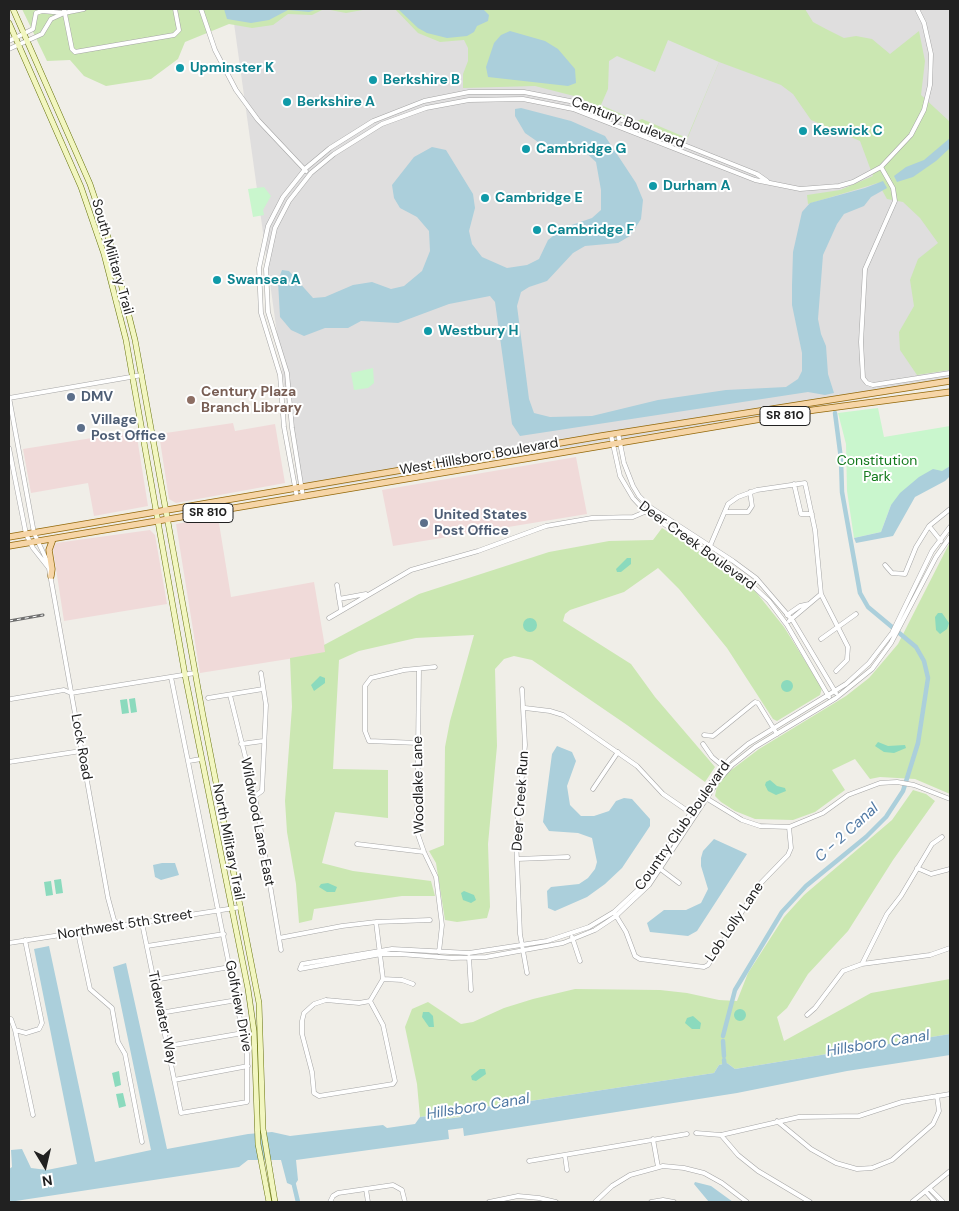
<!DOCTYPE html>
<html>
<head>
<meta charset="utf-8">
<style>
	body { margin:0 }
	#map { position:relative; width:959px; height:1211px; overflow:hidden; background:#f0eee8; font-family:"DM Sans",sans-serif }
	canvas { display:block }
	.frame { position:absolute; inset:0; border:10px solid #212121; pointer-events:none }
	.north { position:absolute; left:20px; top:1141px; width:50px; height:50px; -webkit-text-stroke:4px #fff; paint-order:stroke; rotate:171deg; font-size:14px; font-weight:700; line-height:20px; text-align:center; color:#212121 }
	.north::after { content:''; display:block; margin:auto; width:18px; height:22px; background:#212121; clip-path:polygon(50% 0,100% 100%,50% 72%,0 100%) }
</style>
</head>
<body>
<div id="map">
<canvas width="959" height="1211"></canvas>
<div class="frame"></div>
<div class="north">N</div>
</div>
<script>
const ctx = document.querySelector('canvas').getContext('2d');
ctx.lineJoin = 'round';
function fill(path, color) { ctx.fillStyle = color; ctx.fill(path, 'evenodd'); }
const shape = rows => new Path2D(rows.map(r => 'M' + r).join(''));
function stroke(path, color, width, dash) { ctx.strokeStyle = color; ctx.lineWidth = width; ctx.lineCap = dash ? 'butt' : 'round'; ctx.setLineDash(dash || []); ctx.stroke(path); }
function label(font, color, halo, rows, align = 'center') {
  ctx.font = font + ' "DM Sans",sans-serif'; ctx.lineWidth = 4; ctx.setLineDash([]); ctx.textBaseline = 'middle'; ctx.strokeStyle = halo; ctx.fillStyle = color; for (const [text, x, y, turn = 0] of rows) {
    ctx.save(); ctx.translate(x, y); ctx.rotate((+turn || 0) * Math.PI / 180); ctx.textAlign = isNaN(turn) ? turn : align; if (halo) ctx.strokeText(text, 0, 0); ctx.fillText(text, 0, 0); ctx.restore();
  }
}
const residential = shape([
	[232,9,950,9,950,384,299,492]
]);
const commercial = shape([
	[233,423,235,431,275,424,285,483,176,503,169,499,159,434],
	[136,431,148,506,94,516,88,483,31,493,23,449],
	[576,457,587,514,393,546,382,490],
	[218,517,231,597,314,582,326,653,200,673,176,524],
	[150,530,155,535,167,604,64,621,53,549,56,543]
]);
const grass = shape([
	[22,9,324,9,312,15,288,14,273,25,252,28,229,24,185,42,178,59,151,79,106,86,84,76,70,60,47,61],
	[325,9,368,9,346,13],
	[395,9,805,9,813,22,826,29,844,38,856,36,872,39,890,54,919,31,925,61,921,95,950,122,950,370,917,375,900,350,899,332,914,306,910,280,918,259,938,243,920,218,903,202,887,199,878,183,808,204,807,195,840,190,873,176,860,141,811,120,793,94,781,85,719,62,686,142,574,96,535,86,463,88,463,74,468,61,468,48,464,40,440,42,418,33],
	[662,528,727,569,756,592,784,627,822,688,820,695,777,721,773,719,727,648,679,589,658,568,624,592,570,610,565,614,563,621,631,664,655,697,715,767,705,782,627,725,532,660,514,656,504,659,495,669,497,746,488,844,490,907,487,918,457,922,445,920,436,863,429,851,444,845,445,747,450,721,474,635,416,638,359,651,339,660,333,769,388,770,388,818,335,812,322,863,353,871,431,881,435,896,402,896,314,909,312,920,299,923,296,884,287,832,285,801,292,707,290,658,325,652,324,645,419,594,549,552,609,541,653,540],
	[950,542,950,794,915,779,880,777,870,779,855,759,832,770,845,790,815,812,793,820,755,819,735,811,721,802,715,796,717,786,726,774,759,749,846,696,869,678,887,657,898,644],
	[913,790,926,794,935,801,893,860,848,931,808,974,787,1008,777,1017,784,1041,871,993,950,979,950,1034,735,1069,727,1063,719,1065,714,1073,504,1105,460,1109,461,1116,446,1119,445,1114,420,1117,417,1084,405,1027,412,1009,428,1002,461,1024,473,1022,504,1008,533,999,575,989,660,990,687,993,719,1000,737,1001,748,973,784,917,804,895,892,820]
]);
const park = shape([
	[264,187,271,196,263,210,264,215,253,217,248,189],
	[373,368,374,383,368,388,354,390,351,373],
	[878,408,884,437,950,426,950,466,891,505,881,532,854,538,847,491,846,444,838,413]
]);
const pitch = shape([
	[627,558,631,558,631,564,621,572,617,572,616,569],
	[938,613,942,613,949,623,947,629,940,634,936,630,935,617],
	'523 625a7 7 0 1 1 14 0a7 7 0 1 1-14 0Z',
	[320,676,325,678,325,683,314,691,311,685],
	'781 686a6 6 0 1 1 12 0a6 6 0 1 1-12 0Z',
	[135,698,137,712,131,713,129,699],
	[127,699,129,713,122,714,120,700],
	[878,742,888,746,905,745,906,748,894,753,884,752,875,746],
	[770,780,777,786,785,788,786,791,776,795,768,791,765,785,766,782],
	[61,879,63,893,56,894,54,880],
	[51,881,53,895,46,896,44,882],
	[328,883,337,887,335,892,327,892,319,887,321,884],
	[464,891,474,895,476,900,471,903,463,900,461,893],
	'734 1015a6 6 0 1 1 12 0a6 6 0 1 1-12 0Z',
	[423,1012,429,1012,433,1016,434,1027,429,1027,422,1017],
	[693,1016,701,1023,700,1029,692,1029,685,1023,687,1018],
	[480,1069,485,1069,486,1074,476,1081,472,1080,471,1076],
	[119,1071,121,1085,115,1087,112,1073],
	[123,1093,126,1106,119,1108,116,1094]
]);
const parking = shape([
	[668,40,719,62,687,138,642,119,637,121,601,105,608,89,609,61,617,56,655,72]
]);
const water = shape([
	[224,9,318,9,309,12,288,10,269,20,251,23,227,19],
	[398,9,483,9,489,15,488,21,477,26,474,32,467,36,447,38,427,33,418,28],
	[510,31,545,41,558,49,575,69,576,83,568,86,488,77,486,67,494,43,501,35],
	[521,108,571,121,605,136,636,183,643,200,641,219,630,236,618,243,585,246,573,253,547,281,529,287,521,292,517,306,529,399,534,413,550,417,592,416,658,400,726,390,786,387,798,379,802,371,802,353,792,305,792,285,793,252,802,212,810,203,865,188,883,181,887,188,871,197,864,206,844,214,837,224,823,255,818,319,821,334,826,346,828,374,834,393,825,395,808,392,520,436,512,424,495,302,490,296,449,304,398,323,361,321,348,328,325,328,304,336,291,330,280,317,278,281,282,270,289,271,313,298,325,297,353,285,372,282,391,289,404,286,422,271,430,251,429,231,417,217,400,208,394,198,392,185,414,157,432,147,446,150,473,194,475,208,469,231,472,244,482,257,507,268,527,265,539,259,548,240,563,228,592,218,601,210,601,190,596,162,581,148,559,149,538,142,525,133,515,116,515,109],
	[950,138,950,148,936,161,913,177,897,182,894,176,906,167,924,160],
	[950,466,950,476,945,481,915,497,893,536,856,543,854,538,881,532,891,505,900,493,919,477,933,469,942,471],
	[557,746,572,752,576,761,567,786,570,805,581,816,594,816,609,811,616,801,624,798,632,799,650,819,650,826,622,868,605,884,587,897,555,911,548,908,547,891,551,887,579,884,588,878,595,869,597,862,592,838,578,833,549,831,543,822,552,754],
	[714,839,747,854,697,931,688,936,650,932,647,923,664,910,686,910,701,903,708,889,701,866,701,858,703,851],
	[162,863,175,863,179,875,161,880,155,877,153,865],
	[49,946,95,1162,151,1150,113,967,126,963,167,1149,248,1134,272,1132,290,1136,383,1125,387,1128,415,1124,420,1117,445,1114,446,1119,461,1117,460,1109,504,1105,714,1073,719,1065,727,1063,735,1069,950,1034,950,1055,847,1071,737,1093,464,1136,463,1128,448,1130,449,1139,296,1160,298,1180,294,1186,287,1183,281,1160,248,1160,239,1167,9,1202,9,1169,12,1167,11,1150,22,1149,31,1168,47,1170,77,1164,34,949],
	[695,1182,711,1186,733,1202,709,1202,694,1184]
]);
const canal = shape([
	[723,1036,735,990,782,912,806,886,866,837,886,817,903,791,918,743,928,678,924,661,916,647,868,607,860,593,842,492,841,459,835,413],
	[723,1041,724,1056],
	[724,1060,725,1069],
	[293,1181,298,1202]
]);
const street = shape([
	[64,9,72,49,75,52,174,35,179,30,175,9],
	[201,9,215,50,236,90,258,120,306,171],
	[9,41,33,29,36,13,42,11,64,13,84,9],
	[9,49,42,34,51,19,62,14],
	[881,167,893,188,895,201,865,269,861,342,863,378,867,383,873,385,950,373],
	[9,397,34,533,48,563,108,898,114,920,119,925],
	[9,398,142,375],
	[618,433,624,463,633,486,639,496,650,507,733,561,756,578,793,621,836,693],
	[611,435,620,476,633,498,646,512,742,576,769,601,787,625,829,697],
	[9,448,26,534,33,548,48,567],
	[794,484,801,514,812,514],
	[303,497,292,428,287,373,268,312,266,269,275,228,289,201,311,173,334,154,382,124,426,108,469,100,523,99,573,109,755,180,800,189,839,186,853,182,881,167,911,135,924,110,930,85,931,54,924,23,917,9],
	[297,498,284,427,280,375,261,313,259,268,268,226,283,197,306,168,330,148,373,121,424,101,469,92,524,92,575,102,594,109,757,174,767,181],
	[725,512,748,512,752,506,750,492],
	[929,526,941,541],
	[950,527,932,551,892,633,869,663,846,684,748,744,730,759,716,775,643,885,614,912,589,927,547,941,469,953,392,949,302,964,300,969,381,954,400,954,452,958,486,957,563,943,595,930,616,916,649,885,718,781,732,765,755,747,836,698,872,669,891,643,936,557,950,537],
	[710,546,728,504,738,497,757,490,805,483,815,530,821,594],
	[885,565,892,573,905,574,916,547,929,526,950,509],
	[337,585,341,610],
	[339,599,366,594],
	[787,615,800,606,809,604],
	[329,618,411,570,478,551,546,526,592,518,633,517,647,511],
	[789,621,821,594,848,647,847,660,836,671],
	[821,639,856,614],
	[419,669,417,832,424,852,436,877,442,925,439,952],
	[522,689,525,745,516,838,520,934,527,973],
	[230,695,255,796,281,950],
	[208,698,263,689],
	[11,699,64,690,71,693,195,673],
	[525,708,550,711,563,715,578,725,637,766,663,794,692,814],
	[704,735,713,736,755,702,758,703,777,734],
	[418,743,369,741,365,731,365,686,371,678,404,670,435,667],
	[241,744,263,741],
	[703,744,712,757,725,768],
	[189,761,201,759],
	[9,762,81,751],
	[593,789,618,752],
	[255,796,262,791,266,705,261,673],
	[706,798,742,820,760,826,789,827,823,813,848,795,880,783,897,782,914,785,950,799],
	[357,844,424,852],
	[517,859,568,857],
	[659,868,679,883],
	[917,868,931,874,950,869],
	[615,914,626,932,635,956,640,959,704,967,708,965,759,885,788,855,791,848,789,827],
	[142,923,181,1113,247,1102,247,1054,171,677],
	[78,933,90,989,112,1008,118,1042,125,1054,142,1142],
	[572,937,580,961],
	[279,938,342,926,376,922,430,920],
	[9,943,241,907],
	[147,946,224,934],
	[469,957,471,990],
	[862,964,887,914,901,896,932,844,942,837],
	[383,979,402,980,413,984],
	[154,980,230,967],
	[326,1000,359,1003,370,1001,383,1025,395,1081,393,1084,319,1096,314,1093,312,1072,302,1034,302,1021,304,1013,314,1004,326,1000],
	[370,1001,383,979,376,922],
	[160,1013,237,1000],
	[807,1015,815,1008,843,971,862,964,930,955,950,948],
	[9,1019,11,1019,15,1030,26,1033,39,1029,42,1023,25,940],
	[15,1030,33,1115],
	[168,1046,243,1033],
	[174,1080,248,1066],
	[777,1121,811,1149,836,1163,857,1169,872,1168,892,1160,933,1124,939,1111,937,1096],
	[696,1133,721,1135,799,1117,859,1116,902,1102,950,1094],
	[721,1135,738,1155,758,1171,810,1202],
	[653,1139,658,1167],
	[565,1156,567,1170],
	[529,1161,687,1134],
	[366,1189,368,1202],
	[930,1189,943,1202],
	[926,1192,935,1202],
	[330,1202,333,1196,338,1193,393,1185,402,1190,405,1202],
	[489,1202,518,1196,539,1198,556,1202],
	[595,1202,612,1186,630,1175,663,1166,684,1168,704,1173,722,1183,747,1202],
	[651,1202,663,1200,674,1202],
	[912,1202,950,1171]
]);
const secondary = shape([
	[13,9,90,184,113,252,135,340,203,716,259,1003,263,1129,275,1202],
	[9,23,81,187,104,254,126,340,185,675,248,989,254,1031,258,1144,269,1202]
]);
const primary = shape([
	[761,420,764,416,784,409],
	[9,537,601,436,950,381],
	[9,546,814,410,950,392],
	[51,576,52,569,49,550,53,539]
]);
const rail = shape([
	[9,621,43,615]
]);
const markers = [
	[180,68,5,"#0f9aa8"],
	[373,80,5,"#0f9aa8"],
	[287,102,5,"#0f9aa8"],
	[803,131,5,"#0f9aa8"],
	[526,149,5,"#0f9aa8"],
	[653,186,5,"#0f9aa8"],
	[485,198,5,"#0f9aa8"],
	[537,230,5,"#0f9aa8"],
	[217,280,5,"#0f9aa8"],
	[428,331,5,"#0f9aa8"],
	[71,397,5,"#5c6f8a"],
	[191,400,5,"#8d6e63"],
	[81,428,5,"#5c6f8a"],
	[424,523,5,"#5c6f8a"]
];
const shields = [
	[785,416,50],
	[208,513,50]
];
const shieldNames = [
	["SR 810",785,416],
	["SR 810",208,513]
];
const cultureNames = [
	["Upminster K",190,68],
	["Berkshire B",383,80],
	["Berkshire A",297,102],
	["Keswick C",813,131],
	["Cambridge G",536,149],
	["Durham A",663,186],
	["Cambridge E",495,198],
	["Cambridge F",547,230],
	["Swansea A",227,280],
	["Westbury H",438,331]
];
const streetNames = [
	["Century Boulevard",628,123,21],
	["South Military Trail",112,257,74],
	["West Hillsboro Boulevard",479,457,-10],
	["Deer Creek Boulevard",697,546,36],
	["Lock Road",81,747,80],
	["Woodlake Lane",419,785,-91],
	["Deer Creek Run",521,801,-86],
	["Wildwood Lane East",257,822,79],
	["Country Club Boulevard",683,826,-55],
	["North Military Trail",228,842,79],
	["Lob Lolly Lane",735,922,-56],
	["Northwest 5th Street",125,925,-9],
	["Golfview Drive",238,1006,79],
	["Tidewater Way",162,1018,78]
];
const educationNames = [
	["Century Plaza",201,392],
	["Branch Library",201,408]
];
const serviceNames = [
	["DMV",81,397],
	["Village",91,420],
	["Post Office",91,436],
	["United States",434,515],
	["Post Office",434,531]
];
const parkNames = [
	["Constitution",877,461],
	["Park",877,477]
];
const waterNames = [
	["C - 2 Canal",847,833,-42],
	["Hillsboro Canal",878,1044,-9],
	["Hillsboro Canal",478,1107,-9]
];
fill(residential, '#dfdede');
fill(commercial, '#f0dad9');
fill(grass, '#cbe7b2');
fill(park, '#c9f6cd');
fill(pitch, '#8bdabd');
fill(parking, '#e1e1e1');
fill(water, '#abcfdb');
stroke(canal, '#abcfdb', 4.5);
stroke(street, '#a5a5a5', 5);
stroke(secondary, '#66730c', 6);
stroke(primary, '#93680a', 7);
stroke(street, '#fff', 4);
stroke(secondary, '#f2f6c0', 5);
stroke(primary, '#f6d5a7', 5.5);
stroke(rail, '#6f6f6f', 3);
stroke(rail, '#fff', 1, [4]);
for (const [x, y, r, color] of markers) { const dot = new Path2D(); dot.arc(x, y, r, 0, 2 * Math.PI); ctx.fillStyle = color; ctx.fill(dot); stroke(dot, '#fff', 2); }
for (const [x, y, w] of shields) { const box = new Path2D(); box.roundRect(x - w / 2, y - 9.5, w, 19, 4); ctx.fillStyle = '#fff'; ctx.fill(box); stroke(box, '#212121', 1); }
label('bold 12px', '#212121', null, shieldNames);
label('bold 14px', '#0d838f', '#fff', cultureNames, 'left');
label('14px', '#212121', '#fff', streetNames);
label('bold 14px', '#785e54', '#fff', educationNames, 'left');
label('bold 14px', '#4e5e75', '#fff', serviceNames, 'left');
label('14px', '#137a1d', '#fff', parkNames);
label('italic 15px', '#4f78a3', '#fff', waterNames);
</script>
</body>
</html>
